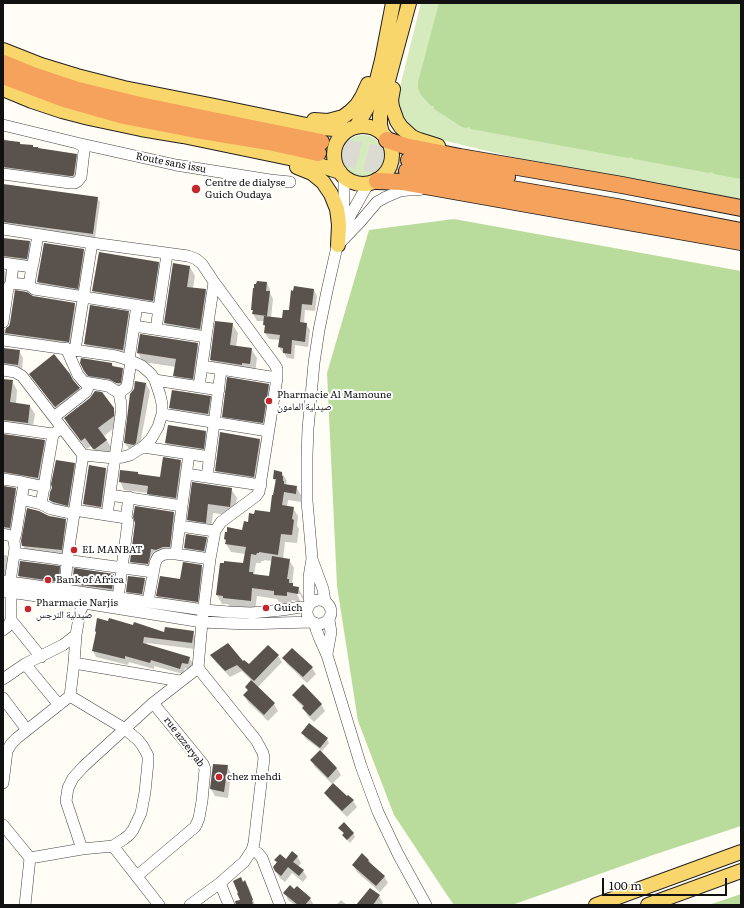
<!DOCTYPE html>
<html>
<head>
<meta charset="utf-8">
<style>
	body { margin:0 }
	#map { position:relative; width:744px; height:908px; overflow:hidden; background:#fffdf5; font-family:Literata,serif }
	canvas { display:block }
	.frame { position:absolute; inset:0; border:4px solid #111; pointer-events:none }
	.scale { position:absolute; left:602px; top:878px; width:125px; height:18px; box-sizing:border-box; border:2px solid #111; border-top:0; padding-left:5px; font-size:12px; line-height:14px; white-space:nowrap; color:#111; -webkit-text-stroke:3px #fff; paint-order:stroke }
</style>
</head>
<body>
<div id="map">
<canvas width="744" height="908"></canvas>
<div class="frame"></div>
<div class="scale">100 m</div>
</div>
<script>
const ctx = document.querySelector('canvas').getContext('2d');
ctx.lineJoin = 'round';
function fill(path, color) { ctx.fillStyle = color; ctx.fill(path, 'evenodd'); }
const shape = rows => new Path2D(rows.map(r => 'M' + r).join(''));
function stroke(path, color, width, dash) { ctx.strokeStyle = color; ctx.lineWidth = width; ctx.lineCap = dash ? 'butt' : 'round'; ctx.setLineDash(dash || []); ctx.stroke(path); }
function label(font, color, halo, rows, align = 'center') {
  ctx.font = font + ' Literata,"Noto Naskh Arabic",serif'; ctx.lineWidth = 4; ctx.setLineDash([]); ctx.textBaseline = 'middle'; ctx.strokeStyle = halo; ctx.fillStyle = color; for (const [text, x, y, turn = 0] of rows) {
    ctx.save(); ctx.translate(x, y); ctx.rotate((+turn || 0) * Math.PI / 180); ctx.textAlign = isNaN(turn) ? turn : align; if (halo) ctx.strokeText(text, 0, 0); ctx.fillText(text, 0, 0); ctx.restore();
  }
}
const green = shape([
	[421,3,460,3,492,108,741,176,741,199,513,157,429,137,419,133,407,123,404,119,399,110,398,98,401,83],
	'342 156a21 21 0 1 1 42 0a21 21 0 1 1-42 0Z'
]);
const forest = shape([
	[439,3,741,3,741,179,714,174,712,172,709,173,634,159,631,157,628,158,471,129,469,127,466,128,462,127,434,109,434,106,431,106,421,95,418,88,418,82],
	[454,219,741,271,741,826,653,855,512,905,454,905,447,895,394,815,358,721,337,586,327,373,369,230],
	[741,894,741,905,709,905]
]);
const shadow = shape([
	[3,139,8,140,9,142,33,148,76,155,79,160,76,179,3,173],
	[3,185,97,198,100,202,95,238,3,225],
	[3,238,29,242,34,251,32,268,3,267],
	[83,250,88,259,82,298,43,291,38,282],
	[158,263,163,272,158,310,99,300,93,291],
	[174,264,190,267,195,276,193,288,205,290,210,299,205,338,170,332,165,323],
	[3,271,5,271,10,280,3,315],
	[267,283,270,290,270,293,273,299,271,318,283,319,289,312,314,290,317,296,315,311,305,310,304,323,306,324,310,330,308,347,295,345,294,359,287,358,284,353,283,353,279,347,280,340,269,339,265,333,266,328,264,325,264,321,257,321,253,314,252,309],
	[33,297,75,304,80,313,74,351,3,343,3,330,6,329,10,327],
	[128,312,134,321,128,358,90,353,85,344],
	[232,324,238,333,236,347,251,349,257,358,255,373,216,369,211,360],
	[197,344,203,353,198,388,180,385,175,376,176,367,143,362,138,353],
	[3,349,19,351,23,358,22,372,3,369],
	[112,364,114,367,122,369,126,374,120,389,89,377,85,371],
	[31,374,73,381,79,388,85,397,61,416,36,383],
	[3,380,12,381,17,390,16,404,30,406,35,414,32,432,3,431],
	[136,382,146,384,150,391,139,450,129,449,125,443],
	[268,385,274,394,268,432,228,425,223,416],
	[210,397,215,406,213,423,175,417,170,408],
	[113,409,119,418,118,425,104,436,112,449,100,458,91,446,87,449,70,428,65,419],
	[205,432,211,441,208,458,172,452,166,443],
	[3,435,44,441,49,450,43,487,3,483],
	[260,440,265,449,259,486,221,480,216,471],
	[181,461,185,469,180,506,153,502,148,493,124,490,120,481,138,473,139,475,161,478],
	[74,464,79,473,73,514,55,509,50,500],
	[106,469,111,478,106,516,89,513,84,504],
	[282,473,287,481,286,483,288,486,296,487,301,495,301,502,288,500,287,507,293,508,298,516,297,526,299,529,297,543,285,542,283,559,289,560,294,568,292,584,294,587,298,588,303,596,303,600,300,594,297,594,301,602,292,600,291,604,280,603,277,599,257,596,255,610,229,606,228,604,222,604,217,595,221,564,244,564,245,554,231,552,226,544,226,542,225,539,243,531,249,523,270,513,276,483,274,479],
	[264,560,272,561,270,577,254,575,256,563,261,563,261,561,264,561],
	[193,483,231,489,237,498,234,516,213,513,211,531,194,529,188,520],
	[3,486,15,489,21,498,14,537,3,537],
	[174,513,179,522,175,556,168,556,155,566,136,571,131,562],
	[49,517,65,520,71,529,66,559,28,554,23,545],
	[206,538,210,544,208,557,189,555,185,548],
	[3,555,6,555,12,564,3,584],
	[202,566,207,575,202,610,163,605,157,596],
	[59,567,63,574,62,588,23,583,19,576],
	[114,575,117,581,115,596,77,590,73,584],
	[145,579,148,586,146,600,131,598,127,592],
	[193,632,196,638,195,649,147,643,147,645,189,658,193,663,191,670,185,668,183,674,154,666,154,669,129,662,128,665,96,657,93,651,97,633,165,634],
	[268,646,278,656,282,662,258,687,274,704,278,711,268,721,248,702,244,695,248,691,246,687,252,681,242,671,230,677,216,662,212,656,243,662,249,666],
	[284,658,312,668,316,674,307,683,287,664],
	[293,695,321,704,325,711,314,722,307,715,304,708,297,701],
	[303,733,327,739,329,743,322,751,305,738],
	[320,752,337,769,341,775,332,784,347,798,353,801,357,807,347,817,329,799,325,793,333,785,315,767,311,760],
	[227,766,231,773,228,798,215,796,211,789],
	[340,828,353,833,355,837,350,843,346,839,343,835,344,834],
	[297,856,301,863,298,867,303,871,307,877,303,882,292,873,285,882,280,878,275,871,277,863,276,861,286,860],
	[369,860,372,866,384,876,388,883,380,892,357,872,353,865],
	[245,882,249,888,255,905,242,905,243,883],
	[285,893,310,899,314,905,295,905,288,900],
	[379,896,383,903,381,905,357,905],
	[341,900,347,905,336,905]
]);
const building = shape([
	[3,140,20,142,20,144,33,145,33,147,38,147,38,148,77,154,74,174,73,176,70,176,3,167],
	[3,184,98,197,93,234,3,222],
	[3,238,30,241,27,259,3,256],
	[44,243,84,249,78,289,37,282],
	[99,252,159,262,153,301,92,291],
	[173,263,190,266,187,287,206,289,200,329,164,323],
	[257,281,267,282,266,291,270,291,267,316,252,314,253,310,251,310,253,288,254,288,254,284,256,284],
	[294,286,314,289,312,305,302,304,300,322,307,323,305,342,292,340,291,354,283,353,283,348,278,347,280,335,264,333,265,325,263,325,264,316,282,318,283,310,289,310,291,290,293,291],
	[15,290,27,292,33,296,75,303,69,342,5,333,6,328,9,326,10,323],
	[90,305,129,311,123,350,84,344],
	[215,321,233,323,230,345,252,348,250,364,242,363,242,365,210,360],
	[140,334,198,343,193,379,173,376,176,359,137,353],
	[3,348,20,350,18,365,3,363],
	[54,354,70,374,73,380,80,388,55,407,29,374],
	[81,358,112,363,112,366,123,368,121,383,116,383,109,379,88,376,84,371,80,363],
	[227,377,269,384,263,423,222,417],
	[3,379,13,380,10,402,30,405,28,423,3,420],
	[135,381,146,383,136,443,134,445,124,443,130,394,134,389],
	[172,390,211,396,208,414,169,408],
	[95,391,102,392,114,408,114,416,98,428,107,440,95,449,93,449,85,438,81,441,64,418,90,398],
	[168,425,206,431,204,449,165,443],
	[220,432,260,439,254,477,215,471],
	[3,434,45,440,38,478,3,472],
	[163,457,181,460,176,498,147,494,148,486,119,482,120,470,138,472,138,474,160,477],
	[56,460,75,463,68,506,53,502,49,500,50,492,52,488,51,484],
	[89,465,106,468,101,507,83,504],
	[274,470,282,472,282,476,283,476,283,481,284,481,284,484,297,486,296,494,284,492,282,505,294,507,292,519,294,520,292,535,281,534,278,555,259,552,259,553,257,553,256,555,251,554,249,572,253,572,253,574,269,576,272,556,290,559,287,579,289,579,289,583,293,583,293,586,299,587,298,594,287,592,287,596,274,595,274,591,252,588,251,601,223,598,223,596,216,595,220,563,224,563,224,561,243,563,246,547,225,544,226,540,224,539,225,532,227,532,227,527,242,530,244,521,248,522,249,513,254,514,255,510,270,512,272,495,273,495,276,479,273,479],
	[192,482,232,488,230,507,208,504,206,523,187,520],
	[3,486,16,488,10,528,3,527],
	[135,506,174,512,170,547,163,547,156,550,151,549,150,556,148,564,130,562,135,523,133,517],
	[27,508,39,511,49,516,66,519,62,550,22,546,21,541],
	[186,534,207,537,204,551,184,548],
	[20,561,60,566,59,582,18,576],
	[183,562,202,565,198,602,156,596,160,576,180,579],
	[74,568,114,574,112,589,72,584],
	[128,576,145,578,142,594,126,592],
	[97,618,108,621,109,618,133,625,134,622,164,632,165,627,194,631,192,643,144,637,143,643,190,657,188,664,182,663,180,669,151,660,150,663,125,656,125,659,92,651,96,632,95,631],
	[228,643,243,661,244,660,249,664,268,645,279,655,254,681,237,665,225,671,210,655],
	[292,648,313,667,303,677,282,658],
	[251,680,275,703,264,715,243,695,248,690,245,687],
	[303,684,322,704,310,716,302,708,304,706,292,695],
	[309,723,328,738,320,748,301,733],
	[320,750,337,768,328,778,310,760],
	[213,764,228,765,224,792,210,789],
	[333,783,347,796,348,795,354,800,342,811,324,793],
	[344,822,354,833,347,840,342,835,344,833,338,828],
	[292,851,298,856,293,862,304,870,299,876,288,867,281,876,275,871,273,867,277,862,274,860,280,854,286,859],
	[362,853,369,860,368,861,385,876,376,886,352,865],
	[241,877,243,882,245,880,253,900,252,900,253,905,236,905,235,901,240,900,237,893,238,893,233,881],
	[290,885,294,889,297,886,311,898,305,905,298,905,283,893],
	[370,888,380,895,373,905,356,905]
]);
const highwayTunnel = shape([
	[321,142,409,160],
	[318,153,407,171]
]);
const minor = shape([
	[3,125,77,143,83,146,84,147,84,151,81,177,78,181,75,183,70,183,3,174],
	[77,143,176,165,270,180,290,182],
	[346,226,350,216,368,184],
	[3,229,92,243,188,256,196,259,202,264,214,282,275,365,277,369,277,378,259,492,256,496,221,522,215,531,210,559,202,622,198,668,256,740,263,753,264,758,254,843,252,850,244,862,220,883,190,905],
	[338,245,360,222,377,202,386,197,400,191,408,190,419,190],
	[3,263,32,267],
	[11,283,29,285,34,289,159,309],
	[29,285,32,267,33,264,38,235],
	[3,322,8,288,11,283,13,265],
	[134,326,206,337],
	[156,329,167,254],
	[3,340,116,356,129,360,142,366,151,374,155,380,160,395,162,404,162,414,158,427,151,439,143,447,130,455,123,457,114,458,83,455],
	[66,348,78,375,84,382,108,386,119,393,121,404,121,414,107,515],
	[75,350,92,243],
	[129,360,137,305],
	[202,366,277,378],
	[3,370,15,372,22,376,83,455,74,514,67,561,65,590],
	[155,380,219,390],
	[199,387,206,337,214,282],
	[119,393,127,387,131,361],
	[162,414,268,431],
	[54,417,86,392,90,383],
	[3,427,53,434,59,430],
	[143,447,210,457],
	[186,474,261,485],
	[207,477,221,370],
	[3,479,22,482,45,487],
	[110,495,182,506],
	[21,499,41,504,51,509,74,514],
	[41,504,53,434],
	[74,510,126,518],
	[179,526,215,531],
	[3,534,11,536,13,538,14,541,15,548,10,582],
	[14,540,16,533,24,483],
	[14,553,153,572],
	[176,554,182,506,189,454],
	[3,581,148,602,204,610,229,612,251,613,282,610,301,607,308,608],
	[3,591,84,603,202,622,246,624,311,622],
	[118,598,128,522,126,518,129,497],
	'307 612a12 12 0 1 1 24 0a12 12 0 1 1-24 0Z',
	[325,601,323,589,312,559,311,546,307,501,307,455,308,429,314,363,319,330,327,291,343,220,344,195,344,177],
	[148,602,155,563,158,557,165,554,176,554,210,559],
	[310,603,309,596,309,577,312,559],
	[11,620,41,657],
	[315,624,316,629,319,637,327,655,361,766,378,812,398,854,426,905],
	[3,630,8,626,11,620,11,592],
	[327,654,331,632,329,620],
	[74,663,180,681],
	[25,664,59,705],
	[3,679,25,664,63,645,76,635],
	[3,698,27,730],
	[3,783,7,751,11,744,17,738,70,696,74,663,76,635,80,612,84,603,86,596],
	[3,825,30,858,82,849,113,846,124,839,129,835,133,830,141,813,145,792,148,762,148,756,146,752,142,745,138,740,125,729,70,696],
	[113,846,159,905],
	[82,849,66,801,68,788,73,778,84,766,153,703,198,668],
	[252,850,258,853,262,858,280,905],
	[137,876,195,827,197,823,199,818,202,801,205,769,203,764,153,703],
	[220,883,229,905],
	[25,905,30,858]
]);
const major = shape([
	[3,50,41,65,77,76,124,88,215,106,321,128,348,130],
	[3,89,32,101,62,111,89,118,141,129,183,136,313,163,340,172],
	[393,89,391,100,392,107,397,121,401,127,412,137,419,140,438,146],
	[314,120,328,121,343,117,351,111,357,105,362,97,368,84],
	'334 155a29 29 0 1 1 58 0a29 29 0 1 1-58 0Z',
	[356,127,367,108,375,88,382,60,393,3],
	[382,133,380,125,380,115,385,92,409,3],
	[297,167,312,173,323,182,331,194,337,209,338,216,339,225,338,245],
	[596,905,741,852],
	[648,905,741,871]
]);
const highway = shape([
	[3,63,30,74,78,90,140,105,247,127,321,142],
	[3,76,64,99,124,116,196,130,269,142,318,153],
	[387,140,405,146,460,157,622,185,741,208],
	[409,160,507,177],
	[407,171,617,207,741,231],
	[377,181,403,182,741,242]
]);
const markers = [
	[196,189,5,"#c4262e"],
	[269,401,4,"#c4262e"],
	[74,550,4,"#c4262e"],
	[48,580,4,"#c4262e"],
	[266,608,4,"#c4262e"],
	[28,609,4,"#c4262e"],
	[219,777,4,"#c4262e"]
];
const streetNames = [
	["Route sans issu",171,163,11],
	["rue azzeryab",184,742,53]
];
const poiNames = [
	["Centre de dialyse",205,183],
	["Guich Oudaya",205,195],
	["Pharmacie Al Mamoune",277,395],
	["صيدلية المامون",277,407],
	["EL MANBAT",82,550],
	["Bank of Africa",56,580],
	["Pharmacie Narjis",36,603],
	["صيدلية النرجس",36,615],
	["Guich",274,608],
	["chez mehdi",227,777]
];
fill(green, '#d5ebbd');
fill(forest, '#b9dc9c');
fill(shadow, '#0003');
fill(building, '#5a524d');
stroke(highwayTunnel, '#dbdad3', 16, [16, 8]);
stroke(minor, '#444', 12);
stroke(major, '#222', 16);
stroke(highway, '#222', 18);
stroke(minor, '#fff', 11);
stroke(major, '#f9d66b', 14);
stroke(highway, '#f5a25d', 16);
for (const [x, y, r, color] of markers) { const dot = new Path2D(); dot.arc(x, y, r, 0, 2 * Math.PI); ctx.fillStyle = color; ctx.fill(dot); stroke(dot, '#fff', 1.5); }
label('10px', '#111', '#fff', streetNames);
label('10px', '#111', '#fff', poiNames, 'left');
</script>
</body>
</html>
